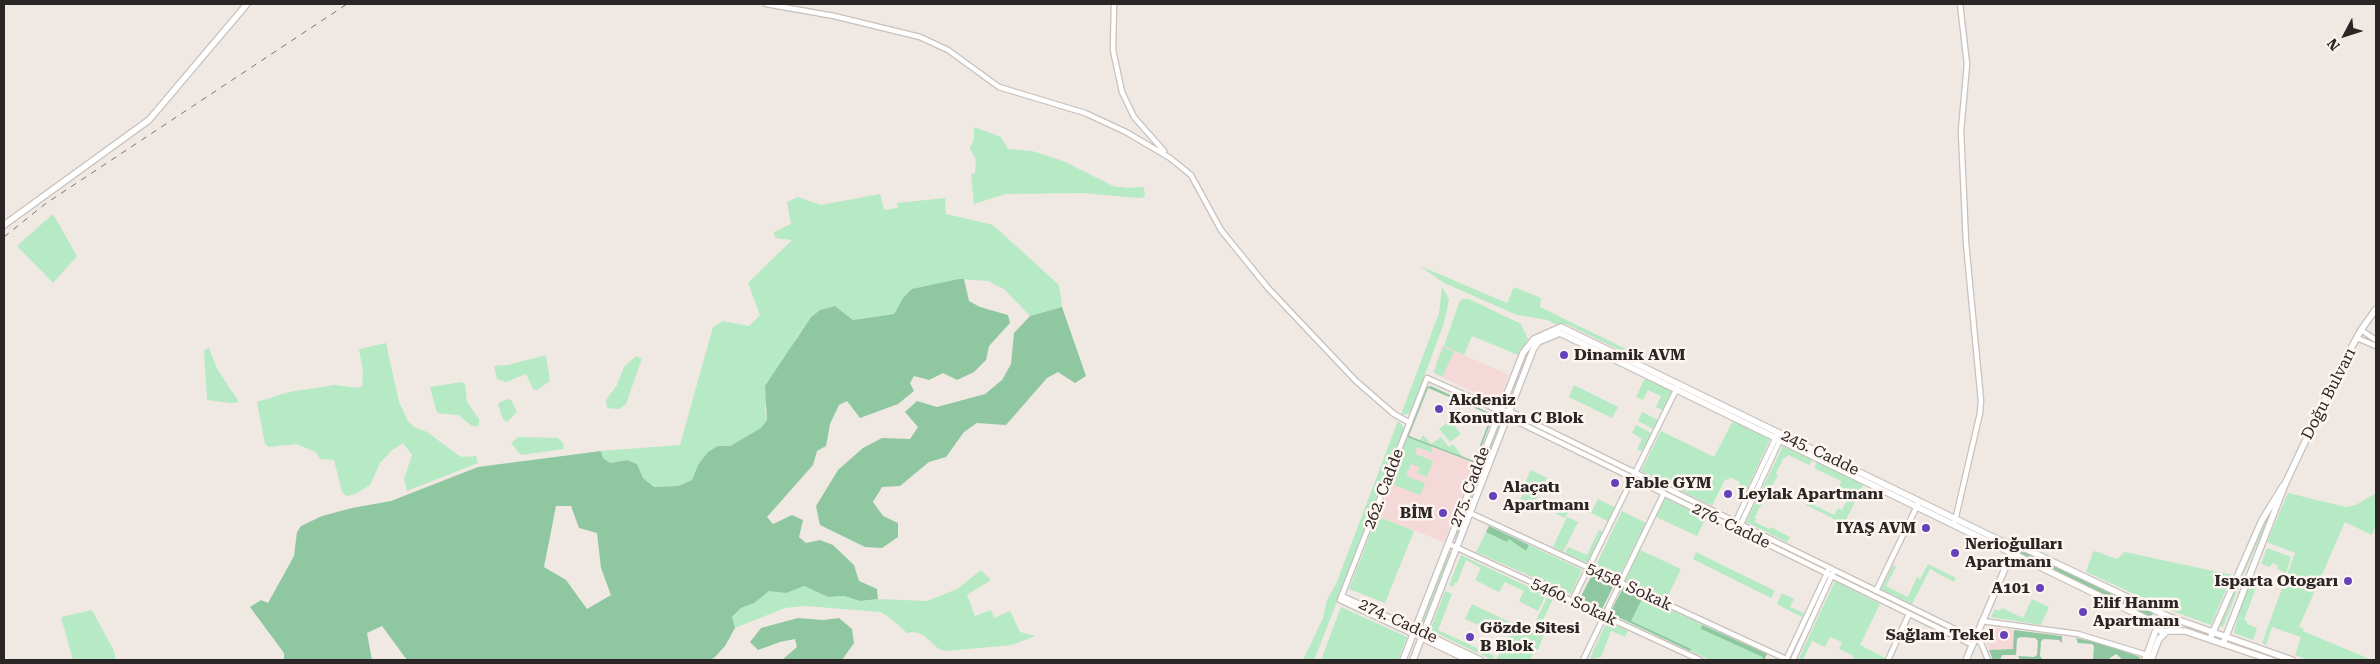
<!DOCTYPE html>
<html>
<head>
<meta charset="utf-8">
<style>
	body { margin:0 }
	#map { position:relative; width:2380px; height:664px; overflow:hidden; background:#f0e8e3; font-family:"Roboto Serif",serif }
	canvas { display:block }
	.frame { position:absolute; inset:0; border:5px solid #2a2625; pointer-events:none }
	.north { position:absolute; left:2320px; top:10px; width:50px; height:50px; -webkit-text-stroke:4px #fef5f1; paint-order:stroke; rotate:230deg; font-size:14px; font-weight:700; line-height:20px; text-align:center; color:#2a2625 }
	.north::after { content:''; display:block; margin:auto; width:18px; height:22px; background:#2a2625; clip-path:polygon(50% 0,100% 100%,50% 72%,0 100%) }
</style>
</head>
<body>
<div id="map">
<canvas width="2380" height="664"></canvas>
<div class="frame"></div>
<div class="north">N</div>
</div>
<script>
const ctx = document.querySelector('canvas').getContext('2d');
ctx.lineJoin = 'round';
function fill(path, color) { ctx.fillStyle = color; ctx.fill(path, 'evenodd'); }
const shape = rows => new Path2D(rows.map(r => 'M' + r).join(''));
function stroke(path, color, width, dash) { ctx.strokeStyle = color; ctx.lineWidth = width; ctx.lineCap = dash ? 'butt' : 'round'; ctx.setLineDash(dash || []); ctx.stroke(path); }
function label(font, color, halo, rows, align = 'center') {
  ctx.font = font + ' "Roboto Serif",serif'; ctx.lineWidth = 5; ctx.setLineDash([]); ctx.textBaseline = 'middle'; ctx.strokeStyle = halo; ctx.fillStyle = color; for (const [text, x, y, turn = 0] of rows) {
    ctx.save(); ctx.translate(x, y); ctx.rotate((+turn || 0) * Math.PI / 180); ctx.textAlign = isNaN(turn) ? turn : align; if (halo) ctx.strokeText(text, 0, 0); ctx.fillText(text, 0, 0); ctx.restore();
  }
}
const commercial = shape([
	[1442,345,1509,375,1498,403,1435,374,1433,372],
	[1407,437,1475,463,1444,542,1377,516],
	[1988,627,2014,630,2013,649,1989,650,1984,636]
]);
const green = shape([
	[974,127,1001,137,1008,149,1032,151,1063,161,1113,186,1127,188,1144,187,1145,197,1138,198,1083,193,1005,194,974,204,971,174,975,173,976,160,970,148,974,140],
	[880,194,884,210,898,208,897,203,945,198,946,214,993,225,1059,285,1062,307,1030,316,1004,289,988,281,959,279,903,298,894,314,853,320,835,306,820,310,811,317,796,338,765,408,767,420,761,428,730,446,718,446,698,465,692,480,678,486,654,487,643,478,637,464,627,460,610,463,603,458,601,451,680,445,713,327,723,321,749,326,760,315,748,283,792,240,775,238,774,232,791,224,787,202,798,197,821,205],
	[53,214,77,256,53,283,17,246],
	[1420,266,1507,303,1514,287,1541,298,1540,307,1630,351,1628,354,1566,324,1555,324,1547,320,1517,315,1444,283],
	[1442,287,1449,299,1444,323,1412,409,1408,414,1401,415,1439,313],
	[1462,299,1469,299,1521,324,1528,339,1518,355,1472,336,1464,355,1444,346,1459,303],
	[386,343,399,402,408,421,414,427,427,432,458,455,463,457,476,456,478,463,407,491,404,479,412,455,403,443,391,451,380,463,370,485,355,494,346,496,342,492,334,460,320,459,316,452,296,444,269,447,265,444,257,402,289,392,335,385,359,388,362,386,363,372,359,349],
	[1443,347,1454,352,1442,377,1434,372],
	[209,348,217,369,239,402,231,403,207,400,204,350],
	[546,355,550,381,537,390,533,389,526,374,506,382,497,379,494,366,508,365],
	[636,356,641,358,641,361,626,404,619,409,607,408,606,400,617,385,624,367],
	[1645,378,1672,391,1662,410,1656,407,1661,396,1648,390,1643,400,1636,397],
	[462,382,465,384,467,402,479,419,479,426,472,426,458,415,438,413,436,410,430,387],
	[1574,385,1618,407,1612,418,1569,397],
	[508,399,512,401,517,412,507,422,503,419,498,405,500,402],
	[1642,412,1658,420,1653,429,1638,421],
	[1450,420,1461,434,1450,442,1439,429],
	[1398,421,1403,426,1404,432,1314,660,1303,660,1323,618,1327,600,1336,584],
	[1733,421,1770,439,1747,489,1739,486,1740,482,1730,477,1728,480,1725,479,1712,506,1641,471,1661,431,1714,457],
	[1499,423,1501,424,1457,539,1454,538],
	[1636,425,1651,433,1643,452,1637,449,1642,439,1632,433],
	[1423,435,1431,444,1441,437,1449,447,1453,444,1463,457,1420,440],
	[518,437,558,438,563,443,564,449,521,455,511,443],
	[1407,437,1431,446,1433,453,1417,447,1415,454,1433,461,1427,477,1417,473,1420,467,1411,464,1406,476,1425,483,1420,495,1389,483],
	[1783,446,1812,460,1809,465,1788,455,1786,458,1784,457,1776,473,1778,475,1754,518,1757,519,1755,522,1769,529,1771,527,1790,537,1787,542,1746,522],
	[1817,462,1863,485,1844,524,1806,505,1808,502,1834,515,1838,508,1842,510,1849,496,1839,491,1841,481,1814,468],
	[1531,470,1547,478,1532,508,1519,502,1527,486,1524,485],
	[2288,493,2346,507,2356,505,2376,493,2376,524,2372,535,2345,522,2299,627,2304,629,2303,631,2372,660,2309,660,2295,655,2301,637,2272,627,2266,645,2262,643,2295,553,2267,542],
	[1665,498,1706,518,1697,536,1656,517],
	[1565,499,1573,503,1565,518,1556,514],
	[1598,499,1616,508,1609,522,1591,513],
	[2272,506,2274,507,2245,571,2223,627,2220,626],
	[1622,511,1646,523,1618,578,1595,567],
	[1377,516,1414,531,1385,603,1349,589],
	[1567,517,1578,522,1563,552,1553,547],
	[1489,526,1582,570,1571,594,1476,552],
	[1599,530,1604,532,1588,563,1565,553,1568,547,1587,555],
	[2267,548,2291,557,2286,573,2277,569,2278,565,2272,563,2270,567,2261,564],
	[1640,550,1681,569,1666,600,1625,581],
	[2095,551,2117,559,2125,552,2232,575,2211,625,2172,611,2086,572,2093,552],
	[1449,552,1451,553,1423,626,1420,625],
	[1696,552,1775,591,1771,598,1693,559],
	[1461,555,1546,595,1538,611,1519,601,1524,591,1505,582,1499,592,1475,580,1481,568,1466,560,1457,583,1455,582,1453,587,1449,585],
	[1928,564,1956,578,1954,582,1930,569,1912,604,1881,589,1893,565,1896,567,1886,586,1908,597,1917,577,1920,579],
	[981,570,991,580,967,595,975,616,991,610,994,618,1010,611,1020,632,1036,636,1011,645,947,651,939,649,923,635,914,632,907,633,889,617,880,612,806,606,785,608,735,628,732,618,741,608,754,603,769,590,786,593,804,586,828,597,844,596,860,601,878,599,927,601,957,589],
	[1836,573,1965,637,1836,575],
	[2252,576,2259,579,2244,620,2247,621,2247,624,2257,628,2253,640,2234,633,2240,608],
	[1835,581,1880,604,1860,645,1885,658,1884,660,1852,660,1854,656,1839,649,1842,642,1830,637,1825,647,1812,641,1803,660,1798,660],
	[1623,588,1767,654,1764,660,1710,660,1610,614],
	[1445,591,1452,594,1438,630,1494,656,1492,660,1430,630],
	[1782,593,1794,599,1790,607,1804,613,1802,617,1777,604],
	[1549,594,1554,597,1541,624,1549,629,1546,635,1544,634,1538,650,1535,649,1530,660,1496,660,1509,635,1487,625,1485,628,1465,619,1472,604,1530,632],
	[2032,599,2049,607,2041,625,1991,617,1995,609,2000,611,2002,608,2023,618],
	[1341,607,1407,637,1398,660,1321,660],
	[92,610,114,651,116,660,73,660,61,617],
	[1607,621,1628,631,1625,637,1611,631,1601,657,1593,659,1590,658]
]);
const forest = shape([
	[959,279,964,279,969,301,980,307,1008,315,1010,323,989,346,986,360,974,372,957,380,943,373,929,380,914,376,910,383,914,391,898,404,860,418,847,401,839,405,830,424,826,446,817,451,813,465,767,517,773,524,792,515,803,520,799,537,806,543,820,540,833,545,854,565,859,581,877,589,878,599,860,601,844,596,828,597,804,586,786,593,769,591,754,603,741,608,732,617,735,628,725,646,714,658,708,660,407,660,382,626,367,633,372,660,284,660,284,653,250,607,261,600,268,603,294,556,297,532,301,526,322,516,352,508,391,501,478,467,601,451,603,458,610,463,627,460,637,464,643,478,654,487,678,486,692,480,698,465,708,452,718,446,730,446,761,428,767,420,765,386,811,317,820,310,835,306,853,320,894,314,903,298,912,289],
	[556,506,571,506,579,528,597,533,601,568,611,595,587,609,566,580,544,567],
	[1062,307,1086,376,1075,383,1058,372,1047,378,1006,425,977,423,964,432,946,457,929,462,900,486,882,487,873,502,883,516,898,523,898,537,882,548,865,547,820,525,816,506,838,470,863,448,882,438,910,439,918,427,905,412,917,401,937,407,985,394,1002,380,1011,364,1014,333,1030,316],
	[1431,386,1459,399,1459,401,1428,388,1409,436,1474,461,1490,419,1488,414,1462,402,1463,400,1489,413,1492,419,1475,463,1407,437,1427,387],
	[1489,526,1529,545,1526,551,1509,539,1507,542,1486,532],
	[2022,550,2152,612,2153,614,2150,617,2020,553],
	[1592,575,1614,585,1602,609,1580,598],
	[1623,588,1643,597,1631,621,1691,649,1690,651,1610,613],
	[798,618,823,620,839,618,852,629,854,643,842,660,782,660,797,647,795,639,780,642,758,650,750,642,761,628],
	[1702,625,1767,654,1764,660,1762,660,1763,657,1701,629],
	[2014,630,2062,636,2062,643,2059,640,2044,639,2041,641,2040,656,2042,659,2020,660,2018,656,2034,657,2037,655,2038,641,2035,638,2020,637,2017,639,2016,655,2002,655,2000,660,1993,660,1989,650,2013,649],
	[2076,638,2100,643,2140,657,2139,660,2123,660,2116,654,2107,660,2093,660,2094,646,2092,644,2078,643]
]);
const minor = shape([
	[766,4,834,16,920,37,948,50,999,87,1085,113,1126,132,1170,158,1191,175,1221,230,1268,288,1356,381,1394,414,1410,423],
	[1114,4,1113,50,1122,92,1134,117,1164,151],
	[2361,330,2376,340],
	[2357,338,2376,346],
	[1491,407,1513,413,1977,640,1981,643,1988,660],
	[1470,513,1788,660],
	[1955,521,1980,413,1981,401,1966,243,1961,131,1967,64,1960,4],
	[1735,523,1777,435],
	[1740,526,1781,438],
	[1449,544,1700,660],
	[1876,591,1918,504],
	[1342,596,1415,629],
	[1572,601,1677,388],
	[1982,621,2078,634,2147,655],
	[1413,634,1340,600,1427,378,1490,406,1502,414,1973,645],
	[1583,660,1664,493],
	[1786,660,1828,571],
	[1793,660,1833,573],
	[1888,660,1909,614]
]);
const tertiary = shape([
	[4,225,149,120,247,4],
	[2169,617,2173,621,2173,627,2170,631,2162,632,2157,627,2157,620,2167,616,2292,660],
	[1415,629,1480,660],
	[2170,631,2185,631,2271,660],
	[1420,637,1468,660],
	[2210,639,2262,520,2283,486],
	[2223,644,2286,482,2338,372,2361,330,2376,309],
	[1403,660,1523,353,1534,339,1561,327,2001,541,2028,550,2167,616],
	[1413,660,1533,350,1538,342,1560,333,2149,620,2157,626],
	[1966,660,2015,545],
	[2145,660,2157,627],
	[2151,660,2159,639,2166,632]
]);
const rail = shape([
	[4,237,45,204,347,4]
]);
const markers = [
	[1564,355,5,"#6542ba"],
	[1439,409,5,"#6542ba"],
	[1615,483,5,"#6542ba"],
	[1728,494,5,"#6542ba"],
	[1493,496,5,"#6542ba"],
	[1443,513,5,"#6542ba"],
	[1926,528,5,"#6542ba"],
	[1955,553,5,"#6542ba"],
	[2348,581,5,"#6542ba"],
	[2040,588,5,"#6542ba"],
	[2083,612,5,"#6542ba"],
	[2004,635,5,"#6542ba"],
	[1470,637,5,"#6542ba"]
];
const poiNames = [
	["Dinamik AVM",1574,355],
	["Akdeniz",1449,400],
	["Konutları C Blok",1449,418],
	["Fable GYM",1625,483],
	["Alaçatı",1503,487],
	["Apartmanı",1503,505],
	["Leylak Apartmanı",1738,494],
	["BİM",1433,513,"right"],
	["IYAŞ AVM",1916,528,"right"],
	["Nerioğulları",1965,544],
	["Apartmanı",1965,562],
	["Isparta Otogarı",2338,581,"right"],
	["A101",2030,588,"right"],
	["Elif Hanım",2093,603],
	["Apartmanı",2093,621],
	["Gözde Sitesi",1480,628],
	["B Blok",1480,646],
	["Sağlam Tekel",1994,635,"right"]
];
const streetNames = [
	["Doğu Bulvarı",2329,394,-63],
	["245. Cadde",1820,453,26],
	["275. Cadde",1470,487,-69],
	["262. Cadde",1384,489,-69],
	["276. Cadde",1731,526,26],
	["5458. Sokak",1629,587,25],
	["5460. Sokak",1574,602,25],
	["274. Cadde",1398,621,25]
];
fill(commercial, '#f4d9d8');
fill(green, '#b5eac4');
fill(forest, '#8fc8a0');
stroke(minor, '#c8c0bb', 7);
stroke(tertiary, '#c8c0bb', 8);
stroke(minor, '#fff', 4.5);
stroke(tertiary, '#fff', 5.5);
stroke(rail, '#797370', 1, [6, 6]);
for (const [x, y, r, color] of markers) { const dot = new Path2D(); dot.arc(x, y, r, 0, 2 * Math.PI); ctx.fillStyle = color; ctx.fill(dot); stroke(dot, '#fef5f1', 2); }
label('bold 16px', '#2a2625', '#fef5f1', poiNames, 'left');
label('16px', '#2a2625', '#fef5f1', streetNames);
</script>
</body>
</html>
